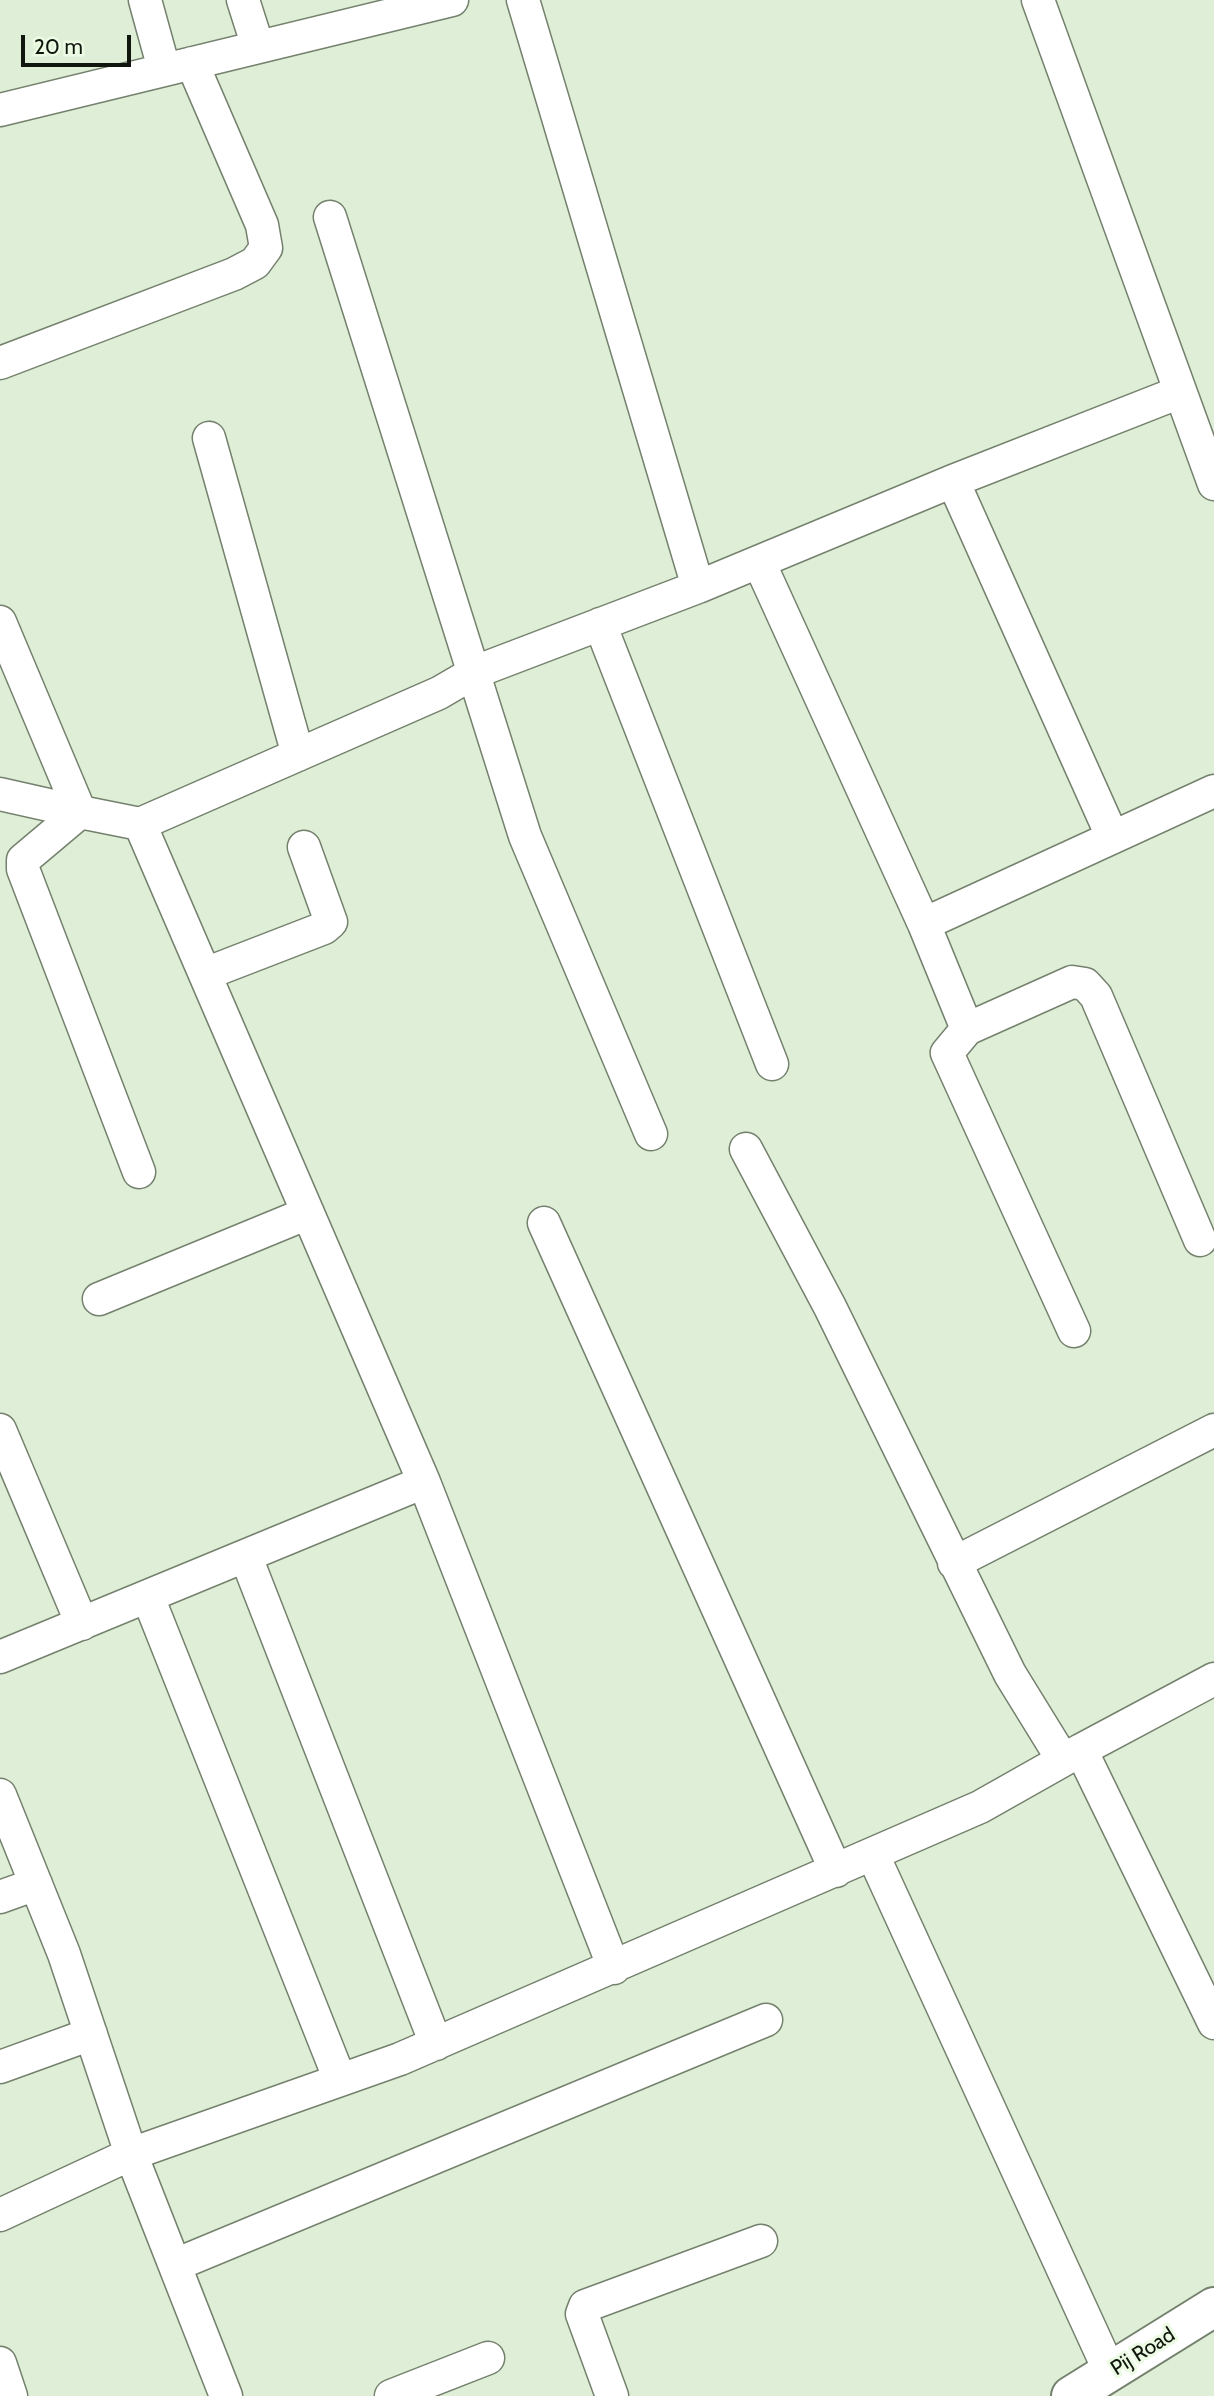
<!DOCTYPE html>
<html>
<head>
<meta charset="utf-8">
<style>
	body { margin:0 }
	#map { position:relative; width:1214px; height:2396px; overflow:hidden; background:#dfeed7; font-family:Cabin,sans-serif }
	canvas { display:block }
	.scale { position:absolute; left:21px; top:35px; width:110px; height:32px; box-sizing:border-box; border:4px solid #10150d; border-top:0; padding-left:9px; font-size:21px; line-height:24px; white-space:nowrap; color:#10150d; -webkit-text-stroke:5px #ecfbe4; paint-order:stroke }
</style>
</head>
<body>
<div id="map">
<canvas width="1214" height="2396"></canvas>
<div class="scale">20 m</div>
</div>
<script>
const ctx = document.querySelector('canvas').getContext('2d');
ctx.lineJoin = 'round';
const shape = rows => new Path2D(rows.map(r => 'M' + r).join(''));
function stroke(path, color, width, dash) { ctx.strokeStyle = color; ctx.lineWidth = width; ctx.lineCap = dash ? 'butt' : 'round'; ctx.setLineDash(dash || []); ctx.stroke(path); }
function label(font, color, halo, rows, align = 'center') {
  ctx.font = font + ' Cabin,sans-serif'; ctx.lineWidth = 6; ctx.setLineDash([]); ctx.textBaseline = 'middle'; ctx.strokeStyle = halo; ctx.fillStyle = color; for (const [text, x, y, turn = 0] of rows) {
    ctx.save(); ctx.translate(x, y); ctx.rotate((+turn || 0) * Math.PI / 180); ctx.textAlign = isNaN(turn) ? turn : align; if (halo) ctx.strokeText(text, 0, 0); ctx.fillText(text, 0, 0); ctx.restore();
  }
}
const street = shape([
	[145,0,164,69],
	[243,0,258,47],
	[523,0,698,587],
	[1038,0,1214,484],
	[0,110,452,0],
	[330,217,525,836,651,1134],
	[0,363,234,274,255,263,266,248,262,225,192,63],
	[209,438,298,755],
	[953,481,1112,836],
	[759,562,924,924,967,1029,947,1053,1074,1331],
	[0,622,80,812,140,824,424,1482,0,1657],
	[600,624,772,1064],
	[0,794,80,812],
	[80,812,23,860,23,869,139,1172],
	[140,824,439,693,475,672,698,587,953,481,1180,392],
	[924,924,1214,791],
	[205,974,324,928,331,922,304,847],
	[967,1029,1072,982,1085,984,1096,996,1200,1240],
	[746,1149,830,1307,1010,1674,1063,1760],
	[544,1223,836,1871],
	[99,1299,308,1213],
	[0,1430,82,1624],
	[424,1482,614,1968],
	[246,1557,436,2044],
	[954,1563,1214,1430],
	[148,1597,340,2080],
	[1081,1750,1214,1679],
	[0,1795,64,1954,131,2154,400,2059,980,1807,1081,1750,1214,2023],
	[873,1855,1110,2372],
	[0,1897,36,1884],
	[0,2067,91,2034],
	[0,2215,131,2154,226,2396],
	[175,2265,766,2020],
	[0,2363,11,2396],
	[391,2396,488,2358],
	[612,2396,582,2314,585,2306,761,2241]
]);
const primary = shape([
	[1071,2396,1214,2307]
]);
const streetNames = [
	["Pij Road",1143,2352,-32]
];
stroke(street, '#74816d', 35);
stroke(primary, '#74816d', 42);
stroke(street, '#fff', 32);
stroke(primary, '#fff', 38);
label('21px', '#10150d', '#ecfbe4', streetNames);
</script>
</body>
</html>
